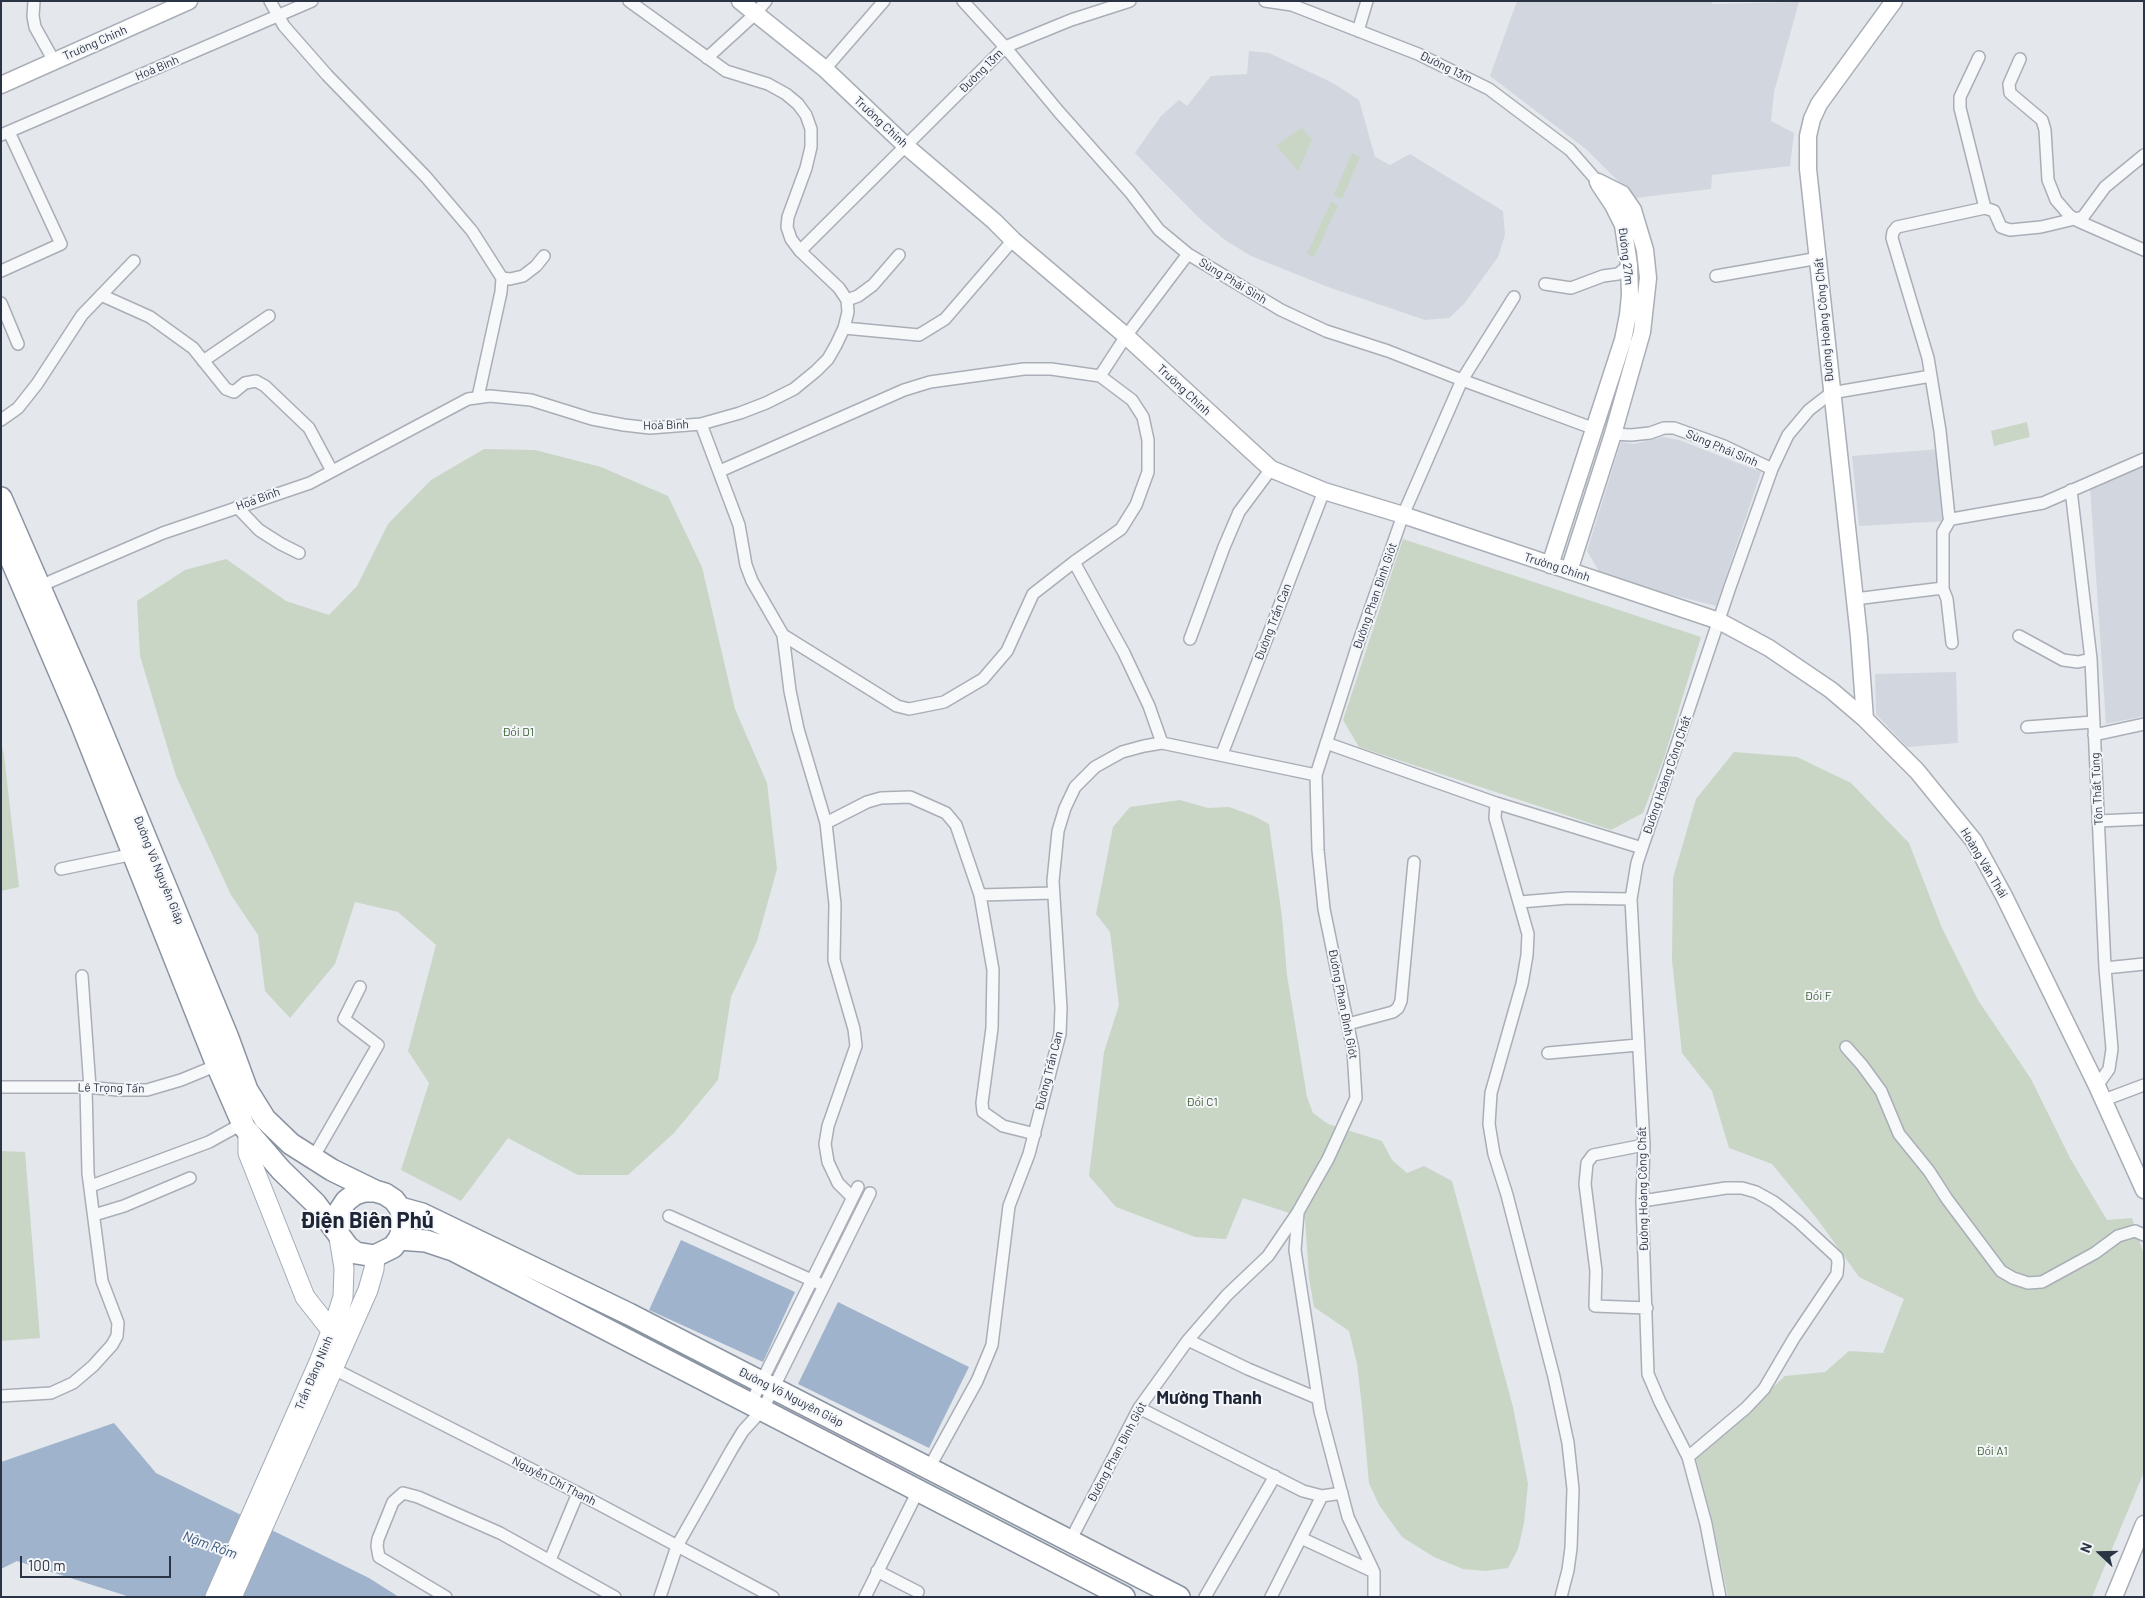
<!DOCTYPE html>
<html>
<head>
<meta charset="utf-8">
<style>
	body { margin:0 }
	#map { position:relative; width:2145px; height:1598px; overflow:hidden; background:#e4e7ec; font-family:Barlow,sans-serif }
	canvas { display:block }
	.frame { position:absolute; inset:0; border:2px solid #2b3445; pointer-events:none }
	.north { position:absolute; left:2075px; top:1528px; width:50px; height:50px; -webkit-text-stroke:4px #f4f6f9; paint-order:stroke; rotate:291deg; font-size:14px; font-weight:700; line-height:20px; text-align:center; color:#2b3445 }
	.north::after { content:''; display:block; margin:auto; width:18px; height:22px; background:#2b3445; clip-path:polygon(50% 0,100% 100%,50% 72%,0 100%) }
	.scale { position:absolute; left:20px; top:1556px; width:151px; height:22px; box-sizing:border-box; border:2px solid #2b3445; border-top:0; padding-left:6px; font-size:15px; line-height:18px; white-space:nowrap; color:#2b3445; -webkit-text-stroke:4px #f4f6f9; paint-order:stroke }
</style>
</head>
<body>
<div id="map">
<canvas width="2145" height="1598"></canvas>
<div class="frame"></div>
<div class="north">N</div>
<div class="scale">100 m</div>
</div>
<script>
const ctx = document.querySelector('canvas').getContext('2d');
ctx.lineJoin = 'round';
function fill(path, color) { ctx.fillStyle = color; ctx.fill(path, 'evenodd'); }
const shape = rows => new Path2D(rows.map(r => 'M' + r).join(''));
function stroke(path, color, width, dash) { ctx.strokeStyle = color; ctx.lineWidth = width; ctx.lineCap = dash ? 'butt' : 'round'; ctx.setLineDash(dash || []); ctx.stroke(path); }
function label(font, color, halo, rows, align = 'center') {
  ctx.font = font + ' Barlow,sans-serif'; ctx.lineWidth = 4; ctx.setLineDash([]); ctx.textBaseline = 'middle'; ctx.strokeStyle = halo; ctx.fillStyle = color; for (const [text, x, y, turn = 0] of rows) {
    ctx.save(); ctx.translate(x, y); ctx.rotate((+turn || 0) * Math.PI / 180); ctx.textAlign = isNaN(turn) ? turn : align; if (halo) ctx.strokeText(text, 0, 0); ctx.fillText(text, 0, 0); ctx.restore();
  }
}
const built = shape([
	[1517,1,1713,1,1712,4,1799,2,1774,92,1771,121,1794,133,1790,166,1712,175,1711,189,1635,198,1586,149,1490,76],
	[1249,51,1269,53,1333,83,1359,100,1375,157,1390,165,1410,154,1503,211,1505,235,1498,257,1464,304,1449,318,1425,320,1328,287,1251,256,1225,240,1199,218,1135,153,1161,116,1179,100,1187,106,1211,76,1247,74],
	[1663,437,1679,440,1761,472,1716,606,1661,592,1600,573,1587,551,1621,442,1634,444],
	[1940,449,1946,521,1859,526,1852,456],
	[2144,464,2144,716,2106,724,2090,487],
	[1956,672,1958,743,1907,747,1876,714,1875,674]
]);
const green = shape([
	[1302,128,1312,140,1298,171,1276,145],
	[1352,153,1360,157,1342,199,1334,195],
	[1331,202,1338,205,1314,257,1307,254],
	[2027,422,2030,437,1994,446,1991,431],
	[484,449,535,450,601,467,668,496,702,567,735,709,767,783,777,869,757,941,731,997,718,1080,674,1133,628,1175,578,1175,508,1138,461,1201,401,1170,429,1083,408,1051,436,945,398,912,355,902,335,964,290,1018,265,991,258,935,231,895,176,776,140,656,137,601,185,570,226,559,286,601,329,615,357,586,388,524,431,480],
	[1403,539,1701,637,1664,758,1643,813,1611,830,1359,747,1343,720],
	[1,742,4,755,19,887,1,891],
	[1734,752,1797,757,1851,783,1909,843,1942,928,1978,1000,2031,1079,2070,1158,2107,1220,2132,1218,2144,1255,2144,1472,2092,1597,1728,1597,1713,1524,1696,1459,1785,1376,1825,1372,1849,1351,1883,1353,1904,1299,1859,1277,1818,1220,1772,1164,1729,1148,1712,1091,1682,1053,1672,960,1673,878,1696,799],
	[1180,800,1208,808,1229,807,1254,816,1269,824,1282,917,1287,975,1307,1097,1313,1113,1328,1124,1382,1141,1392,1160,1407,1173,1424,1166,1452,1181,1513,1407,1528,1484,1524,1523,1518,1549,1508,1568,1486,1571,1463,1569,1434,1557,1402,1537,1379,1505,1369,1483,1362,1407,1357,1364,1349,1331,1314,1307,1309,1278,1305,1218,1243,1198,1226,1239,1195,1237,1116,1207,1089,1176,1104,1052,1119,1005,1110,932,1096,914,1113,827,1130,807],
	[1,1151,25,1152,40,1338,1,1341]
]);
const water = shape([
	[681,1240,795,1292,763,1362,649,1310],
	[838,1302,969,1367,929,1448,798,1384],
	[114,1423,156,1473,369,1578,399,1597,130,1597,17,1561,1,1569,1,1462]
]);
const street = shape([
	[34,1,33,16,35,27,54,61],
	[270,1,284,26,327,75,426,177,472,231,502,278,501,292,478,397],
	[963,1,1005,47,1059,112,1130,192,1159,230,1188,254,1281,310,1326,331,1388,351,1462,380,1595,429],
	[1265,1,1292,5,1418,54,1489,89,1570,150,1598,182],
	[1358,31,1367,1],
	[1979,57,1960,97,1960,108,1985,208],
	[707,58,754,15,766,1],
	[2020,59,2009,84,2010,93,2042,120,2045,130,2048,180,2056,200,2069,215,2078,221,2144,250],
	[825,69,884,1],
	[1,135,312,1],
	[2144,155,2105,187,2083,217,2041,227,2010,230,2001,227,1994,211,1985,208,1897,227,1893,232,1892,238,1928,358,1940,431,1949,517,1952,519,2043,503,2144,459],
	[800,251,1005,47,1071,20,1130,1],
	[1,271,61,244,9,132],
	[1716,276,1819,258],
	[502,278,510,279,523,276,536,266,544,256],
	[1545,284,1571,288,1603,276,1618,274,1629,265],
	[101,295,150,317,193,348,226,389,234,392,245,383,256,381,265,386,309,428,332,471],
	[847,300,858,296,873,285,899,255],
	[1,303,18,344],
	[844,328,919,335,945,319,1013,240],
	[203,361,269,316],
	[1100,376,1126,336,1188,254],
	[1,420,18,408,37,384,82,315,134,261],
	[701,424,739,525,746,565,752,581,783,635,790,691,798,729,826,823,835,904,834,960,854,1029,856,1046,828,1126,825,1144,828,1162,838,1183,852,1197],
	[1613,434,1631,435,1650,433,1664,428,1674,428,1724,446,1772,469],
	[720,471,904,390,930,382,1024,369,1051,369,1100,376,1132,400,1143,417,1148,440,1148,472,1136,505,1121,529,1074,562,1033,594,1007,651,983,679,944,702,909,709,897,706,783,635],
	[2071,490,2091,659,2105,968,2112,1049,2109,1069,2097,1086],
	[237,507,259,530,281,544,299,553],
	[1951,518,1943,532,1943,589,1947,599,1952,643],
	[1074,562,1124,653,1149,706,1162,743],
	[40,586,163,533,310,483,468,399,490,396,531,400,592,419,624,425,650,428,701,424,740,413,766,403,794,389,816,371,828,359,836,345,844,328,848,312,847,300,839,288,800,251,791,239,787,227,788,217,806,168,811,147,811,129,806,115,798,104,786,94,768,84,726,71,629,1],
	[1855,599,1943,588],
	[2019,636,2063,660,2078,662,2091,659],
	[1190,639,1224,547,1239,512,1271,469],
	[2027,727,2093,722],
	[2094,735,2144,724],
	[1326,743,1496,803,1642,848],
	[1222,754,1324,491],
	[1496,803,1495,818,1528,934,1527,955,1522,984,1491,1093,1489,1124,1494,1154,1507,1195,1554,1377,1568,1443,1573,1489,1571,1548,1568,1570,1561,1597],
	[2098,821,2144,819],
	[826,823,867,802,881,798,910,797,946,813,956,825,980,895,993,970,992,1028,982,1103,983,1112,1003,1126,1035,1134],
	[61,869,134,854],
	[980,895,1053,893],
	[1520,902,1568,898,1631,899],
	[2105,968,2144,964],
	[82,976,90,1088],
	[1348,1024,1393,1012,1398,1008,1401,1001,1414,862],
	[1846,1047,1862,1065,1881,1091,1899,1134,1929,1171,1947,1199,2001,1271,2013,1278,2028,1283,2042,1282,2095,1253,2118,1236,2135,1231,2144,1235],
	[1548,1053,1638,1045],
	[1,1087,86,1087,118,1090,147,1090,181,1080,220,1064],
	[2104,1100,2144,1085],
	[1644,1145,1593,1155,1587,1163,1585,1184,1596,1271,1595,1306,1647,1308],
	[313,1158,378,1045,344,1019,360,987],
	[91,1186,209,1142,247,1121],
	[1642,1201,1726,1188,1742,1188,1756,1192,1774,1202,1798,1221,1837,1257,1838,1262,1837,1274,1794,1338,1764,1389,1746,1408,1688,1457],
	[1298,1213,1295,1250,1320,1411,1348,1517,1374,1572,1374,1597],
	[94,1215,124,1206,190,1178],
	[669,1216,818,1283],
	[1188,1340,1248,1369,1317,1398],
	[334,1369,578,1493,773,1597],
	[1,1396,51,1393,73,1383,93,1366,112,1345,117,1336,118,1323,102,1281,88,1173,86,1087],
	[749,1407,858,1187],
	[1139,1408,1303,1491,1322,1496,1342,1493],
	[929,1468,977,1381,992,1345,1009,1206,1029,1154,1060,1034,1061,1008,1053,881,1058,831,1065,808,1075,787,1095,767,1122,752,1144,746,1162,743,1316,775],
	[1301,1538,1374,1572],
	[1070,1541,1139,1408,1188,1340,1227,1295,1268,1256,1298,1212,1328,1159,1356,1098,1353,1050,1324,909,1318,850,1316,775,1360,638,1403,515,1462,380,1514,297],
	[550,1560,578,1493],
	[877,1571,918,1592],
	[446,1597,379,1557,377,1546,378,1539,393,1502,403,1493,418,1497,500,1533,615,1597],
	[660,1597,677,1546,732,1449,743,1431,763,1409,870,1193],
	[865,1597,918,1491],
	[1205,1597,1275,1476],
	[1271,1597,1322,1496],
	[1720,1597,1706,1524,1688,1457,1660,1402,1648,1374,1642,1201,1644,1145,1631,899,1637,863,1730,587,1772,469,1788,435,1809,410,1831,393,1931,376]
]);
const secondary = shape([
	[740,1,825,69,906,146,994,221,1013,240,1126,336,1271,469,1324,491,1403,515,1719,621,1769,648,1831,690,1865,719,1917,771,1974,841,2004,896,2097,1086,2144,1190],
	[1,85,189,1],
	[1550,565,1623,340,1628,315,1630,295,1629,265,1623,225,1613,205,1599,184],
	[1569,571,1613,434,1642,332,1648,278,1645,250,1633,210,1622,194,1598,182],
	[1865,719,1859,637,1808,169,1808,136,1812,119,1819,104,1894,1],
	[2114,1597,2144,1524]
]);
const primary = shape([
	[248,1131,248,1153,305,1297,331,1330],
	[215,1597,319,1362,336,1319,343,1297,344,1268,338,1232],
	[232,1597,368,1290,374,1269,375,1256]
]);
const highway = shape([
	[1,498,86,693,228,1038,247,1090,265,1119,291,1144,332,1170,375,1191],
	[1,536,80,720,217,1065,244,1127,281,1170,315,1203,348,1247,356,1253,375,1256,393,1247,399,1239,403,1229,403,1218,400,1208,394,1200,385,1194,375,1191,364,1191,355,1194,346,1201,340,1210,338,1232],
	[400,1208,422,1214,629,1314,1179,1597],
	[399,1239,426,1241,453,1250,1124,1597]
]);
const streetNames = [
	["Trường Chinh",95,43,-24],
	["Đường 13m",1446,67,26],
	["Hoà Bình",157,68,-23],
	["Đường 13m",981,71,-45],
	["Trường Chinh",881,122,43],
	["Đường 27m",1626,256,83],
	["Sùng Phái Sinh",1233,281,31],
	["Đường Hoàng Công Chất",1824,320,-95],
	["Trường Chinh",1184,390,43],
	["Hoà Bình",666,425,-2],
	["Sùng Phái Sinh",1722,448,23],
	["Hoà Bình",258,499,-20],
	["Trường Chinh",1557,567,18],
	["Đường Phan Đình Giót",1375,596,-71],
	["Đường Trần Can",1273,622,-69],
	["Đường Hoàng Công Chất",1667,775,-71],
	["Tôn Thất Tùng",2097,789,-93],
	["Hoàng Văn Thái",1984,863,59],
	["Đường Võ Nguyên Giáp",159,870,68],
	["Đường Phan Đình Giót",1343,1004,79],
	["Đường Trần Can",1049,1071,-76],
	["Lê Trọng Tấn",111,1088,1],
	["Đường Hoàng Công Chất",1643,1189,-91],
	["Trần Đăng Ninh",314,1373,-67],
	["Đường Võ Nguyên Giáp",791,1397,27],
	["Đường Phan Đình Giót",1117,1452,-62],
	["Nguyễn Chí Thanh",554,1481,27]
];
const parkNames = [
	["Đồi D1",518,732],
	["Đồi F",1818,996],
	["Đồi C1",1202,1102],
	["Đồi A1",1992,1451]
];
const waterNames = [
	["Nậm Rốm",210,1545,20]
];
const districtNames = [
	["Mường Thanh",1209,1398]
];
const townNames = [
	["Điện Biên Phủ",367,1221]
];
fill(built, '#d2d6de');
fill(green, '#c9d6c5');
fill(water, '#9fb4cc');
stroke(street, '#a9aeb7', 14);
stroke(secondary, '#a9aeb7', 19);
stroke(primary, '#a3abb8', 21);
stroke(highway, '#8b94a3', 24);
stroke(street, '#f7f8fa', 11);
stroke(secondary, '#fff', 16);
stroke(primary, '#fff', 19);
stroke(highway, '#fff', 21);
label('12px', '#2b3445', '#f4f6f9', streetNames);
label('12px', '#3f6138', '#f4f6f9', parkNames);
label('italic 14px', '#34527a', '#f4f6f9', waterNames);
label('bold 18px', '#1d2536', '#f4f6f9', districtNames);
label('bold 22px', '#1d2536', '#f4f6f9', townNames);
</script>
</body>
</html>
